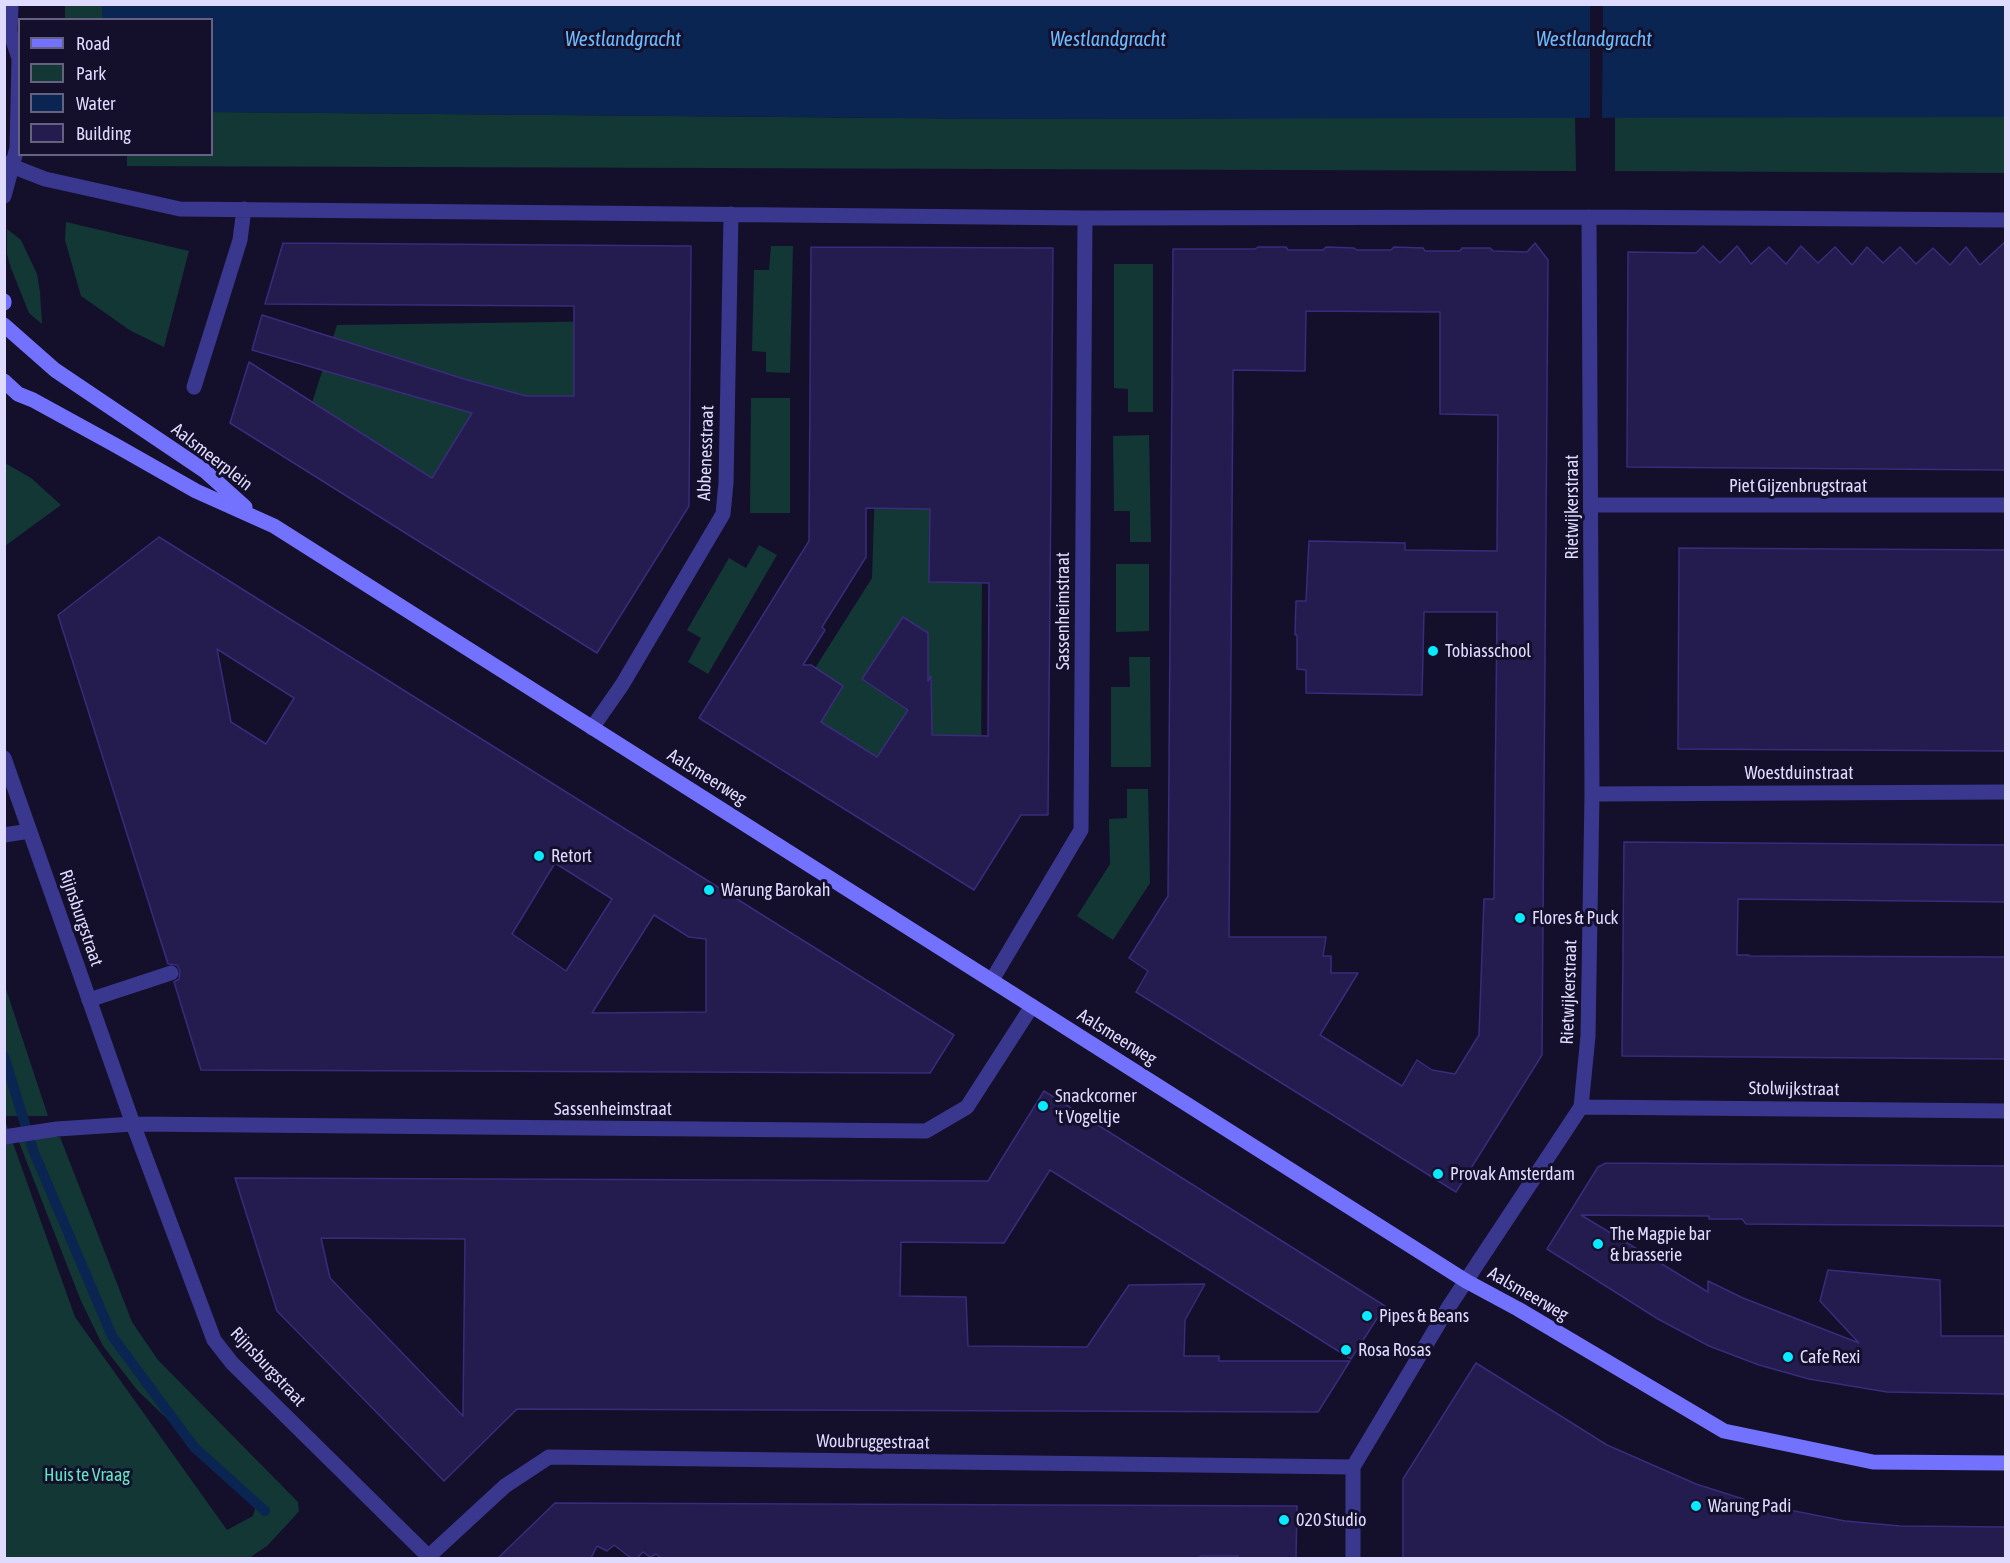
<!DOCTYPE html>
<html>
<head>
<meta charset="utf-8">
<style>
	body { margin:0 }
	#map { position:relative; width:2010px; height:1563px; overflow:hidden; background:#14102c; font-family:"Asap Condensed",sans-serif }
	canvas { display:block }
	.frame { position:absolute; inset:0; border:6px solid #dfdbff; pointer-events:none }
	.legend { position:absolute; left:18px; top:18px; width:195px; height:138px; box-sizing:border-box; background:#14102c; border:2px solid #656180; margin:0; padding:8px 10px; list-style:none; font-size:18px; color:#dfdbff }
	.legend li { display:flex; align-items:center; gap:12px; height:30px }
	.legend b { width:30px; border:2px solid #656180 }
</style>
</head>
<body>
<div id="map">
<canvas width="2010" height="1563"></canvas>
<div class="frame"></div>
<ul class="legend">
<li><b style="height:8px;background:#7372ff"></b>Road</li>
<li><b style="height:16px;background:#123735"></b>Park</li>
<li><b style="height:16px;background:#0a2551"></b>Water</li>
<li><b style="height:16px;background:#241b4e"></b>Building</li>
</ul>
</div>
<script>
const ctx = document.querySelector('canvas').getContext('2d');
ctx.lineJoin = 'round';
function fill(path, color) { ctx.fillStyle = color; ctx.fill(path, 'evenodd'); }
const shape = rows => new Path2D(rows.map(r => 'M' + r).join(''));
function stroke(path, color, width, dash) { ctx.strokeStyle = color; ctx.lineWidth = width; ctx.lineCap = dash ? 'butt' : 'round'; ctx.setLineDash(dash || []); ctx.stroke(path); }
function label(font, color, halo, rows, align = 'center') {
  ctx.font = font + ' "Asap Condensed",sans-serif'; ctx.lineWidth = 6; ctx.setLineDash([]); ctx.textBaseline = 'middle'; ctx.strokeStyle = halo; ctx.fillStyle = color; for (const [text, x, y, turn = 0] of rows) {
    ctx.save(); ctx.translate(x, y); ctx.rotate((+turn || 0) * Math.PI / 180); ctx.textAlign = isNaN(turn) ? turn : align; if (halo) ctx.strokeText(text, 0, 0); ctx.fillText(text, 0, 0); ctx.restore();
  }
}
const green = shape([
	[65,5,102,5,102,19,65,20],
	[212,112,1014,119,1575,117,1576,171,127,166,127,155,212,154],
	[1615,117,2005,117,2005,173,1615,171],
	[66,222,189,251,164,347,131,331,81,296,65,240],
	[7,229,21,240,37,274,40,292,42,324,29,313,11,268,7,254],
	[771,246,793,246,790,373,766,372,766,352,752,351,754,270,769,270],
	[1114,264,1153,264,1153,412,1128,412,1128,389,1114,388],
	[623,321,578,568,310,409,337,325],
	[880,326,983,326,981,788,969,813,788,711,872,578],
	[751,398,790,398,790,513,750,513],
	[1149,435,1151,542,1130,542,1130,511,1114,511,1113,436],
	[5,463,31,478,61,505,5,546],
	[759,545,777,555,708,674,688,662,701,638,687,630,729,558,746,568],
	[1116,564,1149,564,1149,631,1116,632],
	[1129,657,1150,657,1151,767,1111,767,1111,687,1130,687],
	[1127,789,1148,789,1150,883,1113,940,1077,916,1110,864,1109,819,1127,818],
	[4,986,5,986,48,1116,5,1116],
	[4,1118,75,1317,227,1530,253,1516,255,1509,254,1502,138,1391,103,1346,81,1301,17,1137,60,1137,132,1322,158,1360,298,1502,299,1511,293,1518,267,1546,249,1558,5,1558]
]);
const water = shape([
	[102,4,2005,5,2005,117,1014,119,212,112,212,20,102,20]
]);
const pier = shape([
	[1590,5,1603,5,1602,120,1590,120]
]);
const stream = shape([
	[4,1056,33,1150,112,1336,194,1447,265,1511]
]);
const building = shape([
	[2006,241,2006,470,1627,467,1628,252,1696,253,1703,246,1720,263,1737,246,1751,264,1769,247,1786,264,1801,246,1818,263,1835,247,1852,265,1867,247,1883,263,1900,247,1916,264,1933,248,1950,265,1966,247,1980,265,2006,241],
	[283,243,691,246,689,506,597,653,230,423,249,362,432,478,472,413,252,350,262,315,464,379,526,396,574,396,574,306,265,304,283,243],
	[1535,243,1548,260,1542,1055,1456,1192,1136,992,1148,971,1129,958,1168,896,1173,249,1255,249,1258,247,1286,247,1288,250,1323,250,1326,247,1354,248,1357,250,1391,250,1394,247,1423,248,1425,251,1460,251,1462,248,1490,248,1493,251,1527,252,1535,243],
	[1306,311,1440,312,1440,414,1498,415,1497,551,1405,550,1405,543,1309,541,1306,601,1296,601,1295,635,1297,635,1297,669,1306,670,1306,693,1422,695,1424,612,1497,612,1494,899,1484,899,1479,1035,1455,1074,1432,1070,1417,1060,1402,1086,1320,1035,1358,973,1331,973,1331,956,1323,956,1326,937,1229,937,1233,370,1305,371,1306,311],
	[811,247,1053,248,1048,815,1021,815,974,890,699,718,809,541,811,247],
	[866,508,930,509,929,582,989,583,988,736,932,735,931,676,928,681,928,633,903,617,862,679,908,710,877,757,821,722,843,686,811,665,803,665,825,630,822,627,866,557,866,508],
	[159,537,954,1035,930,1073,201,1070,174,982,179,979,180,971,177,965,168,964,58,615,159,537],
	[217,649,294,698,266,744,231,722,217,649],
	[555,863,612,899,566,971,512,934,555,863],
	[654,915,689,937,706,939,706,1012,592,1013,654,915],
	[1679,548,2006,550,2006,751,1678,749,1679,548],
	[1624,842,2006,845,2006,902,1738,899,1737,955,1749,955,1749,956,2006,957,2006,1059,1622,1056,1624,842],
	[1044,1091,1385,1306,1351,1359,1050,1170,1004,1243,901,1242,900,1296,966,1297,968,1346,1087,1347,1129,1285,1205,1284,1185,1320,1184,1356,1219,1356,1219,1361,1350,1361,1318,1412,517,1409,444,1481,277,1311,235,1178,988,1181,1044,1091],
	[321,1238,465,1239,463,1416,330,1278,321,1238],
	[1606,1163,2006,1166,2006,1226,1746,1224,1742,1219,1709,1219,1709,1216,1581,1215,1708,1292,1708,1281,1743,1298,1859,1343,1820,1301,1828,1270,1940,1280,1941,1336,2006,1336,2006,1394,1887,1392,1809,1379,1759,1365,1709,1346,1658,1319,1547,1249,1598,1167,1606,1163],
	[1476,1363,1607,1445,1696,1484,1759,1504,1845,1521,1900,1526,2006,1527,2006,1558,1403,1558,1403,1479,1476,1363],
	[555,1503,1297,1506,1296,1558,1238,1558,1238,1556,1201,1556,1198,1558,661,1558,656,1554,650,1557,643,1552,637,1558,631,1558,614,1545,607,1551,597,1546,591,1558,498,1558,555,1503]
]);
const service = shape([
	[89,1000,171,973],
	[4,1137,57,1129,133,1124]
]);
const minor = shape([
	[4,163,45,179,180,209,1085,218,1589,217,2006,220],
	[194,387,240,240,244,209],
	[1591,505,2006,505],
	[592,728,622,685,723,514,726,483,731,214],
	[4,758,133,1124,214,1340,232,1363,430,1558],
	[1592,794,2006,792],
	[4,835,30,831],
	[992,980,1081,830,1085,218],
	[1581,1107,2006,1111],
	[133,1124,926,1131,967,1107,1032,1006],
	[428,1557,505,1486,549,1457,1353,1467],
	[1353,1558,1353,1467,1448,1308,1581,1107,1588,1036,1592,794,1589,217]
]);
const tertiary = shape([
	[4,196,17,148,19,58,10,32,11,4]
]);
const secondary = shape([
	[4,301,4,303],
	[4,325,55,370,205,471,245,507],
	[4,381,18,394,33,400,115,445,196,491,274,526,1466,1281,1518,1309,1724,1431,1873,1462,2006,1463]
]);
const markers = [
	[1433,651,6,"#07eaff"],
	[539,856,6,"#07eaff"],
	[709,890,6,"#07eaff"],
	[1520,918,6,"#07eaff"],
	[1043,1106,6,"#07eaff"],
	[1438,1174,6,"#07eaff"],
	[1598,1244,6,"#07eaff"],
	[1367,1316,6,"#07eaff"],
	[1346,1350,6,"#07eaff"],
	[1788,1357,6,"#07eaff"],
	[1696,1506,6,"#07eaff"],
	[1284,1520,6,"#07eaff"]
];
const streetNames = [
	["Abbenesstraat",706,453,-88],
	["Aalsmeerplein",212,457,38],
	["Piet Gijzenbrugstraat",1798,486],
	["Rietwijkerstraat",1572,507,-90],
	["Sassenheimstraat",1063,611,-90],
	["Woestduinstraat",1799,773],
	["Aalsmeerweg",707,777,32],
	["Rijnsburgstraat",81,918,71],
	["Rietwijkerstraat",1569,992,-88],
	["Aalsmeerweg",1117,1037,32],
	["Stolwijkstraat",1794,1089,1],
	["Sassenheimstraat",613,1109],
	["Aalsmeerweg",1528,1294,30],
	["Rijnsburgstraat",268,1367,47],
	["Woubruggestraat",873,1442,1]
];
const poiNames = [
	["Tobiasschool",1445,651],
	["Retort",551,856],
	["Warung Barokah",721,890],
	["Flores & Puck",1532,918],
	["Snackcorner",1055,1096],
	["'t Vogeltje",1055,1117],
	["Provak Amsterdam",1450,1174],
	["The Magpie bar",1610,1234],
	["& brasserie",1610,1255],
	["Pipes & Beans",1379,1316],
	["Rosa Rosas",1358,1350],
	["Cafe Rexi",1800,1357],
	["Warung Padi",1708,1506],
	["020 Studio",1296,1520]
];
const parkNames = [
	["Huis te Vraag",87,1475]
];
const waterNames = [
	["Westlandgracht",623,40],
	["Westlandgracht",1108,40],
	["Westlandgracht",1594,40]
];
fill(green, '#123735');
fill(water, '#0a2551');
fill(pier, '#14102c');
stroke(stream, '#0a2551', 10);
fill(building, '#241b4e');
stroke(building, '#3a2b7c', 1.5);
stroke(service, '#3a388e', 15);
stroke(minor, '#3a388e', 15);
stroke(tertiary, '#3a388e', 15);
stroke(secondary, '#7372ff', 15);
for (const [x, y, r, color] of markers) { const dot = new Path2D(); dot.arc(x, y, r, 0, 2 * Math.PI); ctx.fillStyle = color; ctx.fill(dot); stroke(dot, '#14102c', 2); }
label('18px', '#dfdbff', '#14102c', streetNames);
label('18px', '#dfdbff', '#14102c', poiNames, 'left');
label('18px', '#5fe7c3', '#14102c', parkNames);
label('italic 20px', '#69bcff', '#14102c', waterNames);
</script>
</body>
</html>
